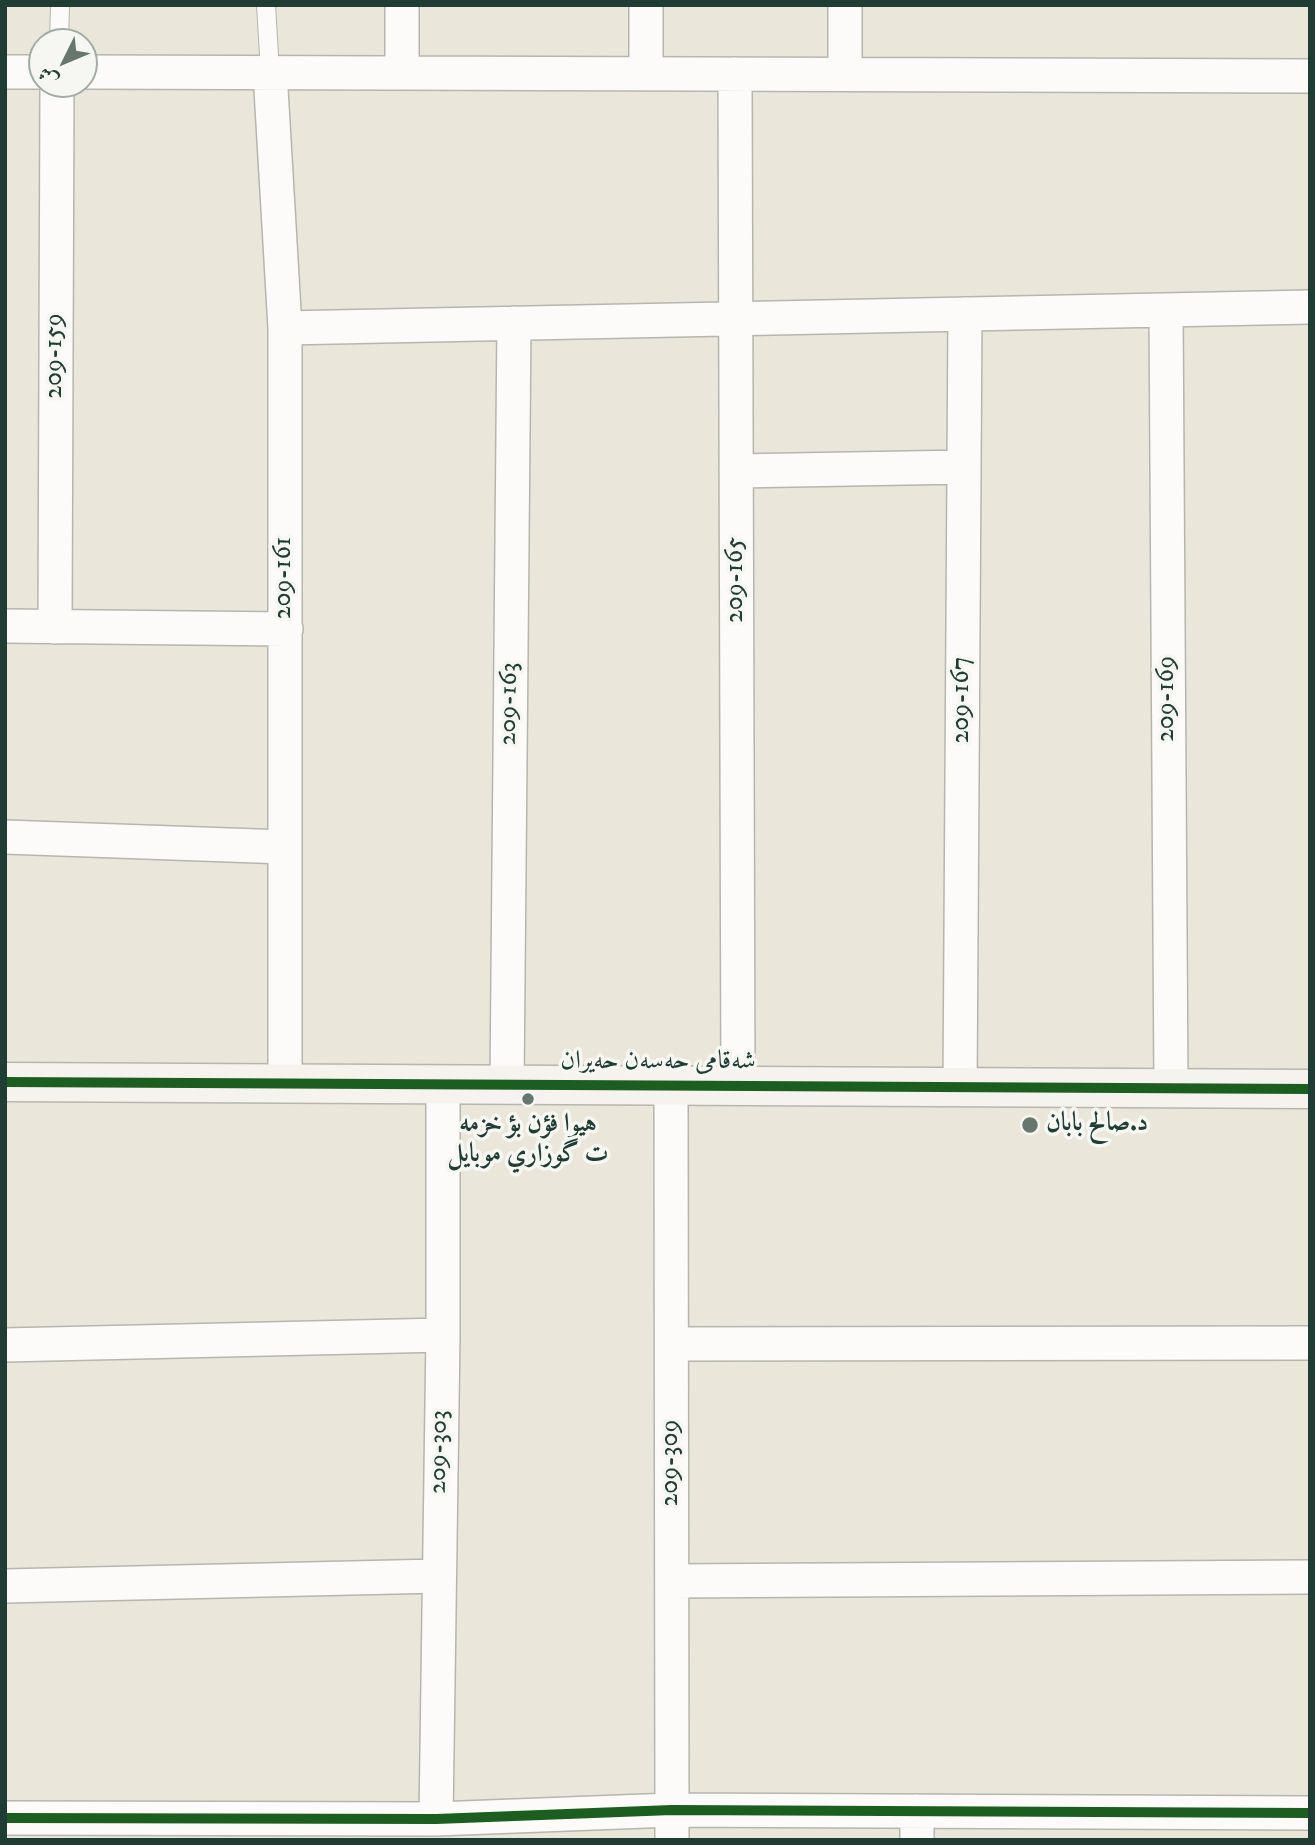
<!DOCTYPE html>
<html>
<head>
<meta charset="utf-8">
<style>
	body { margin:0 }
	#map { position:relative; width:1315px; height:1845px; overflow:hidden; background:#eae6da; font-family:"IM FELL DW Pica",Amiri,serif }
	canvas { display:block }
	.frame { position:absolute; inset:0; border:7px solid #1f3d34; pointer-events:none }
	.north { position:absolute; left:28px; top:28px; width:70px; height:70px; box-sizing:border-box; background:#f6f6f2; border:2px solid #a0aca6; border-radius:50%; rotate:227deg; font-size:19px; font-weight:700; line-height:28px; text-align:center; color:#1f3d34 }
	.north::after { content:''; display:block; margin:auto; width:24px; height:32px; background:#66786e; clip-path:polygon(50% 0,100% 100%,50% 72%,0 100%) }
</style>
</head>
<body>
<div id="map">
<canvas width="1315" height="1845"></canvas>
<div class="frame"></div>
<div class="north">ش</div>
</div>
<script>
const ctx = document.querySelector('canvas').getContext('2d');
ctx.lineJoin = 'round';
const shape = rows => new Path2D(rows.map(r => 'M' + r).join(''));
function stroke(path, color, width, dash) { ctx.strokeStyle = color; ctx.lineWidth = width; ctx.lineCap = dash ? 'butt' : 'round'; ctx.setLineDash(dash || []); ctx.stroke(path); }
function label(font, color, halo, rows, align = 'center') {
  ctx.font = font + ' "IM FELL DW Pica",Amiri,serif'; ctx.lineWidth = 7; ctx.setLineDash([]); ctx.textBaseline = 'middle'; ctx.strokeStyle = halo; ctx.fillStyle = color; for (const [text, x, y, turn = 0] of rows) {
    ctx.save(); ctx.translate(x, y); ctx.rotate((+turn || 0) * Math.PI / 180); ctx.textAlign = isNaN(turn) ? turn : align; if (halo) ctx.strokeText(text, 0, 0); ctx.fillText(text, 0, 0); ctx.restore();
  }
}
const lane = shape([
	[266,5,270,72],
	[59,42,60,5]
]);
const street = shape([
	[845,5,845,74],
	[5,72,42,72],
	[84,72,1310,76],
	[270,72,285,328,285,1084],
	[402,72,402,5],
	[646,74,646,5],
	[735,74,738,1086],
	[1166,310,1171,1088],
	[285,328,1310,307],
	[736,471,964,467],
	[5,626,286,629],
	[55,627,57,84],
	[5,837,285,847],
	[507,1085,514,323],
	[671,1085,672,1840],
	[960,1087,965,314],
	[672,1344,1310,1343],
	[5,1345,443,1335],
	[672,1581,1310,1577],
	[5,1586,438,1576],
	[5,1818,436,1819,672,1810,1310,1813],
	[436,1819,443,1335,443,1084],
	[917,1840,917,1811]
]);
const secondary = shape([
	[5,1082,1310,1089]
]);
const cycleway = shape([
	[5,1082,1310,1089],
	[5,1818,436,1819,672,1810,1310,1813]
]);
const markers = [
	[528,1099,7,"#66786e"],
	[1030,1125,9,"#66786e"]
];
const streetNames = [
	["209-159",56,356,-90],
	["209-161",285,578,-90],
	["209-165",737,580,-90],
	["209-169",1168,699,-90],
	["209-167",963,700,-90],
	["209-163",510,704,-89],
	["شەقامی حەسەن حەیران",658,1063],
	["209-303",440,1452,-89],
	["209-309",672,1463,-90]
];
const poiNames = [
	["د.صالح بابان",1046,1125],
	["هيوا فؤن بؤ خزمه",528,1126,"center"],
	["ت گوزاري موبايل",528,1156,"center"]
];
stroke(lane, '#b5b6ad', 20);
stroke(street, '#b5b6ad', 36);
stroke(secondary, '#b5b6ad', 41);
stroke(lane, '#fcfbf9', 18);
stroke(street, '#fcfbf9', 33);
stroke(secondary, '#f6f3ee', 38);
stroke(cycleway, '#1b5e20', 10);
for (const [x, y, r, color] of markers) { const dot = new Path2D(); dot.arc(x, y, r, 0, 2 * Math.PI); ctx.fillStyle = color; ctx.fill(dot); stroke(dot, '#f6f6f2', 2.5); }
label('26px', '#1f3d34', '#f6f6f2', streetNames);
label('bold 26px', '#1f3d34', '#f6f6f2', poiNames, 'left');
</script>
</body>
</html>
